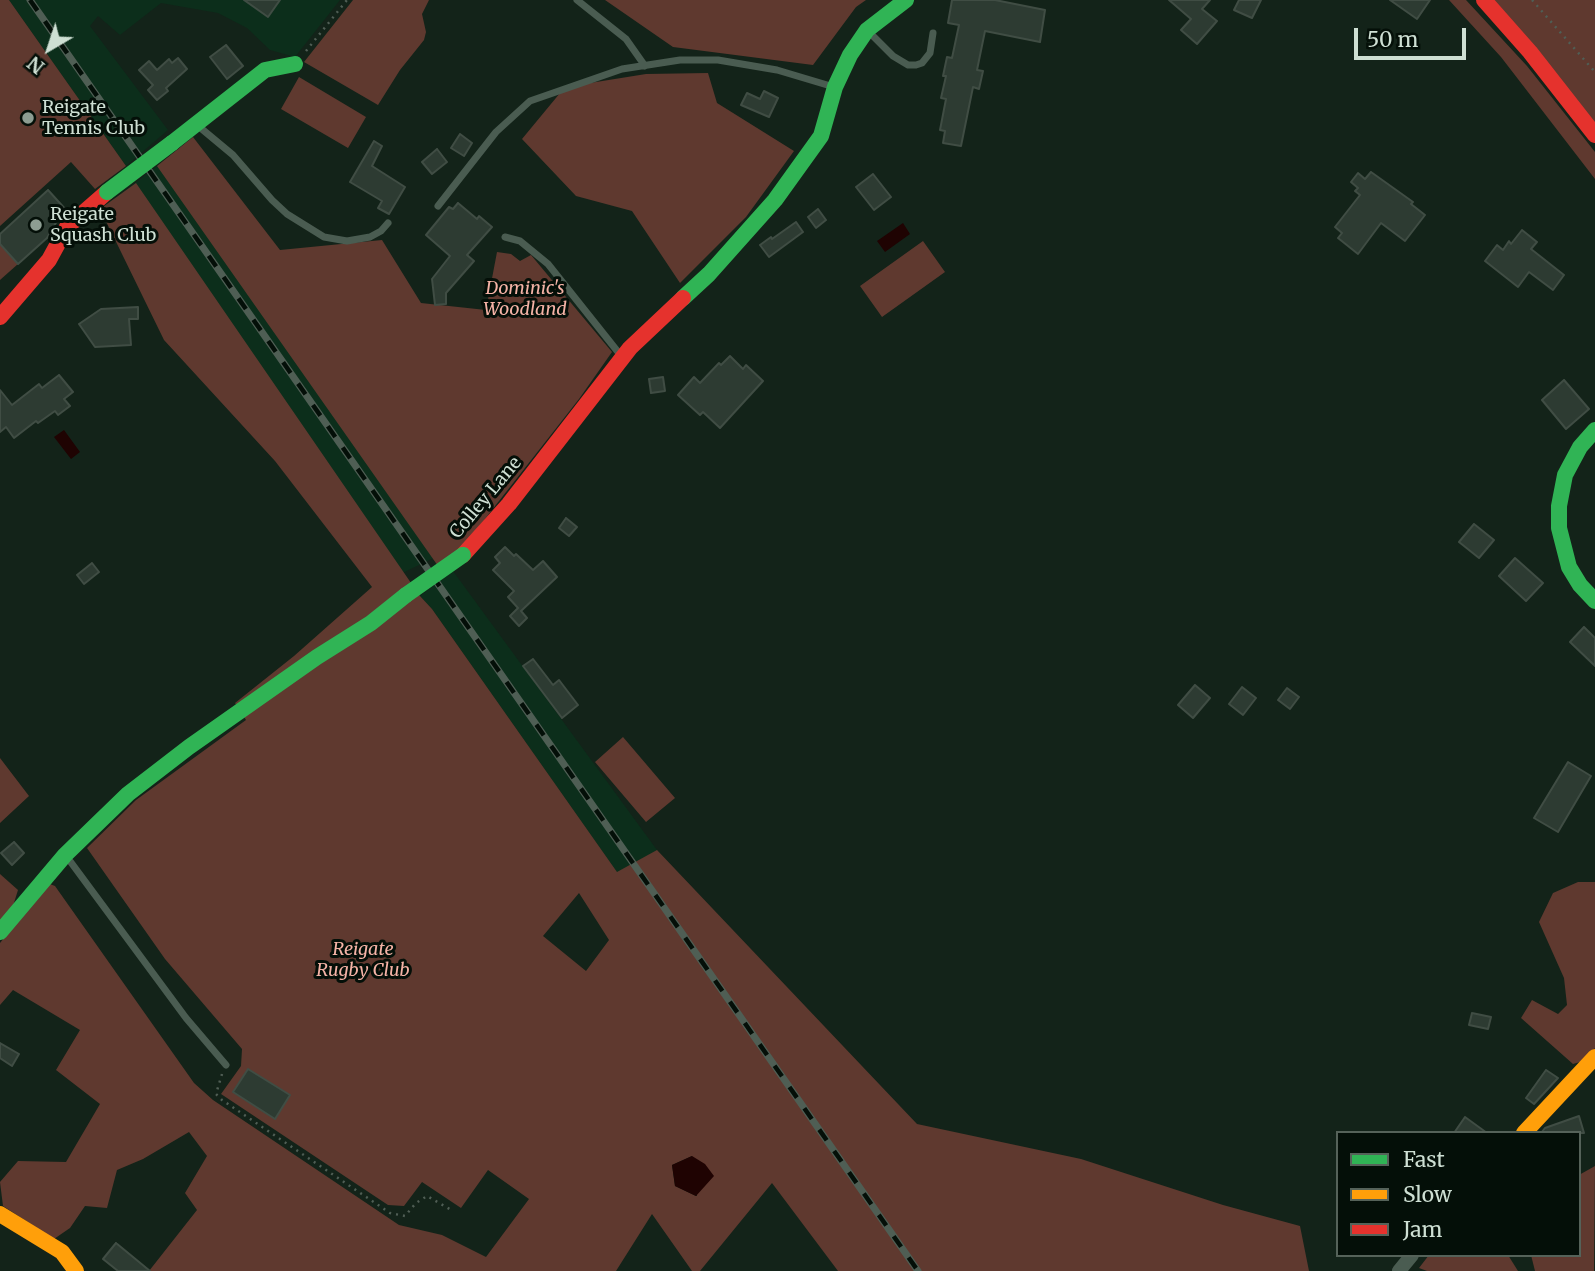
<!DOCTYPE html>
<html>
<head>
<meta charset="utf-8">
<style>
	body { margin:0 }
	#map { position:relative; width:1595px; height:1271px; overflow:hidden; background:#132319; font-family:Merriweather,serif }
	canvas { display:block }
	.legend { position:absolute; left:1336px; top:1131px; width:245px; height:126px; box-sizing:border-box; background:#040f08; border:2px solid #556259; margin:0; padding:9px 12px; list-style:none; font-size:21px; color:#cedfd3 }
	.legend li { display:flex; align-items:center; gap:14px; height:35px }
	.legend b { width:35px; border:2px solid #556259 }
	.north { position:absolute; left:14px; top:14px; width:70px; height:70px; -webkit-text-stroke:5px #040f08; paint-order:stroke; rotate:219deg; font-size:19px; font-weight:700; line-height:28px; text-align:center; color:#cedfd3 }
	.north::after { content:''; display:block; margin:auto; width:24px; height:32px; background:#cedfd3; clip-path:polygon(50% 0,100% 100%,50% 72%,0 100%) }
	.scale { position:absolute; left:1354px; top:28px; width:112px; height:32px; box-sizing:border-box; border:4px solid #cedfd3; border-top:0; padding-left:9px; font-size:21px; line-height:24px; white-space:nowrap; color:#cedfd3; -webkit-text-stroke:5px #040f08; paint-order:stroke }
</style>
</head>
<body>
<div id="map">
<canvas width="1595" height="1271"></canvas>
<ul class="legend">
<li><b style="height:9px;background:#30b455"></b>Fast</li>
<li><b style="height:9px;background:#ff9f0a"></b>Slow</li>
<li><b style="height:9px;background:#e5322d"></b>Jam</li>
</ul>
<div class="north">N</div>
<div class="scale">50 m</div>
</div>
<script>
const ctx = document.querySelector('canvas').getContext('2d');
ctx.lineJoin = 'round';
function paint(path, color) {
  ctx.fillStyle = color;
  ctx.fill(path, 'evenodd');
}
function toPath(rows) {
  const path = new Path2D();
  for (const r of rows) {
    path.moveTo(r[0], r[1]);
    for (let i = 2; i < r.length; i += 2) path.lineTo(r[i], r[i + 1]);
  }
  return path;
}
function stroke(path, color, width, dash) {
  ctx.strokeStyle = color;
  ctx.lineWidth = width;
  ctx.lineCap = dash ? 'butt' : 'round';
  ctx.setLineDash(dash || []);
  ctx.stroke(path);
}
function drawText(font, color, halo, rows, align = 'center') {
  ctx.font = font + ' Merriweather,serif';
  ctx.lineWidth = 6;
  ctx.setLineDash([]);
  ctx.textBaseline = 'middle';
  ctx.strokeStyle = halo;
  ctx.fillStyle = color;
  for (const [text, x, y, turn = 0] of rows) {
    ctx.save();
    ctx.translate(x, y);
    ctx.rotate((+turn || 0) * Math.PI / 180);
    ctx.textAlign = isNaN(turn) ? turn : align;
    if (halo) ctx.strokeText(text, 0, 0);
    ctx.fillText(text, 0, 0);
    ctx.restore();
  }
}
paint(toPath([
	[9,0,340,0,295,57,270,50,247,28,218,13,161,3,120,35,98,16,90,26,168,130,126,166],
	[193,137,444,553,392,578,103,207,157,166],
	[453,571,657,850,960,1271,839,1271,614,868,432,609,420,596]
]), '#0c2e1b');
paint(toPath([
	[0,0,9,0,126,166,95,189,71,162,0,226],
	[353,0,429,0,422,14,426,32,424,40,400,70,378,105,304,62],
	[605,0,866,0,856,7,813,65,673,47],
	[1449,0,1466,0,1527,66,1595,152,1595,179,1501,57],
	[1484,0,1595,0,1595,135],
	[708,73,717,103,794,151,746,217,680,283,632,211,576,196,522,139,565,87,646,74],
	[299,77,366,117,348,148,281,109],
	[193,137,280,250,382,240,421,303,486,310,497,252,511,254,520,261,531,255,612,352,579,399,459,552,438,566,157,166],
	[136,183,420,596,432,609,617,872,657,850,917,1124,1081,1159,1223,1205,1300,1226,1309,1271,838,1271,772,1183,700,1271,692,1271,652,1214,616,1271,149,1271,197,1210,185,1193,207,1156,189,1132,143,1159,117,1170,107,1208,85,1206,70,1228,54,1239,3,1206,0,1182,18,1161,66,1162,100,1104,56,1070,80,1030,13,990,0,1005,0,943,47,883,55,886,194,1083,213,1100,399,1225,442,1235,486,1257,529,1199,488,1170,461,1208,422,1182,404,1206,388,1205,221,1094,241,1066,242,1049,165,959,87,848,136,800,246,720,235,703,294,656,372,587,275,461,164,340,100,209],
	[579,893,609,940,586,971,543,936],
	[692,1156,697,1196,696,1196,675,1186,672,1165],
	[923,241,945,272,882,317,860,286],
	[0,244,18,264,0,280],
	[623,737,675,798,646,822,595,762],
	[0,758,29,796,0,823],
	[0,874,18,890,8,922,0,932],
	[1578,882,1595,882,1595,1048,1587,1060,1573,1064,1521,1018,1532,1000,1558,1014,1567,1005,1564,978,1539,922,1553,893],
	[1595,1166,1594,1271,1535,1271,1531,1255,1579,1255,1579,1175],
	[1429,1255,1508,1255,1518,1271,1427,1271,1419,1268]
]), '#5f392f');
paint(toPath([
	[903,223,910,234,885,252,877,241],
	[64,430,80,452,71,459,54,437],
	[692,1156,705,1164,714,1176,696,1196,675,1186,672,1165]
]), '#1f0302');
const building = toPath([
	[244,0,280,0,268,17,244,0],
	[952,0,995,0,1045,10,1040,42,985,31,977,70,983,71,979,89,973,87,961,146,943,143,945,131,940,130,946,99,941,98,946,76,943,76,947,57,952,58,959,25,948,23,952,0],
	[1169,0,1210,0,1202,9,1217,21,1197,44,1181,30,1191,19,1169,0],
	[1239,0,1261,0,1252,18,1234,10,1239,0],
	[1390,0,1430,0,1417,19,1390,0],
	[226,45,243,66,227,79,210,57,226,45],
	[178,58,187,69,166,88,168,91,157,100,148,90,153,85,139,70,149,61,157,70,169,59,172,63,178,58],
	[764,91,778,98,769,117,741,105,747,93,760,99,764,91],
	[460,134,472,143,464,156,451,148,460,134],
	[374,141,382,146,372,166,405,187,389,214,378,208,382,201,350,182,374,141],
	[437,149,447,162,432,174,422,162,437,149],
	[1371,172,1413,202,1411,204,1425,215,1405,241,1381,223,1358,254,1338,238,1342,233,1335,227,1360,195,1355,191,1358,188,1351,182,1358,173,1365,179,1371,172],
	[873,174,891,197,874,210,856,187,873,174],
	[48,190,67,211,57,221,47,238,18,264,0,244,0,234,48,190],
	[458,203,477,219,479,216,492,227,467,255,474,261,446,293,446,304,435,305,432,279,450,256,426,235,449,207,453,209,458,203],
	[818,209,826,220,816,228,808,217,818,209],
	[796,222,803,232,769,257,760,245,771,237,772,239,796,222],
	[1522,230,1537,242,1531,249,1564,275,1553,290,1529,272,1518,287,1485,261,1497,245,1503,250,1509,241,1511,244,1522,230],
	[138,307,138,319,129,319,131,345,95,347,79,324,101,309,138,307],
	[730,356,743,369,746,365,763,381,720,428,703,412,700,415,678,395,694,377,700,383,719,363,721,365,730,356],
	[59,375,73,392,64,399,70,406,58,415,55,411,38,423,36,421,14,438,6,427,0,432,0,390,12,405,39,384,42,388,59,375],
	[663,377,665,391,651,393,649,379,663,377],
	[1564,380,1589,409,1566,429,1542,400,1564,380],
	[566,518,577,527,569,536,559,528,566,518],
	[1474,524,1494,540,1479,558,1459,542,1474,524],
	[505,547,514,556,516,554,533,570,543,561,557,577,521,611,527,618,519,626,510,616,518,608,508,597,514,591,493,570,500,563,495,557,505,547],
	[1515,558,1543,583,1526,601,1499,576,1515,558],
	[92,563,99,572,84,584,77,575,92,563],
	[1584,627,1595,638,1595,666,1570,642,1584,627],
	[533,659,553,685,559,680,578,705,562,718,523,666,533,659],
	[1195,685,1210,698,1193,718,1178,705,1195,685],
	[1242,687,1256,698,1243,715,1229,704,1242,687],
	[1287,688,1299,697,1290,709,1278,700,1287,688],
	[1568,762,1591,776,1558,832,1534,818,1568,762],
	[14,842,24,853,12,865,1,853,14,842],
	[1472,1013,1491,1017,1488,1029,1469,1025,1472,1013],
	[0,1043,19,1054,12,1066,0,1058,0,1043],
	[248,1069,290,1095,275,1119,233,1092,248,1069],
	[1546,1070,1558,1078,1534,1104,1526,1098,1546,1070],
	[1579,1116,1584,1133,1541,1133,1545,1128,1579,1116],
	[1465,1117,1487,1133,1454,1133,1465,1117],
	[116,1243,150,1271,118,1271,103,1259,116,1243]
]);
paint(building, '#2d3b32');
stroke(building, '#404d44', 2);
stroke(toPath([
	[1532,0,1595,72],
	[306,51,347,0],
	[222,1074,216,1094,222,1100,390,1213,405,1216,416,1203,427,1196,453,1211]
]), '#505e55', 2.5, [2, 5]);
stroke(toPath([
	[577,0,626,39,645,66],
	[868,31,893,56,908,65,916,65,922,63,930,53,933,33],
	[197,125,233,155,272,200,287,214,324,237,347,241,370,237,381,231,388,223],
	[438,206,496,132,530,101,622,69,680,60,718,60,777,70,834,87],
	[505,237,520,241,548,264,622,357],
	[67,857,186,1018,226,1065]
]), '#4a5c51', 7);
stroke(toPath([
	[1399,1271,1412,1255]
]), '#4a5c51', 14);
stroke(toPath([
	[172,143,265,70,295,64],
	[683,298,709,274,775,200,821,136,835,87,850,55,867,30,906,0],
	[1595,430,1580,447,1565,475,1559,506,1559,528,1569,567,1580,585,1595,601],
	[0,932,65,855,128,794,189,747,317,657,371,623,406,595]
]), '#30b455', 16);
stroke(toPath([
	[1524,1133,1595,1057],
	[0,1214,62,1252,76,1271]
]), '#ff9f0a', 16);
stroke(toPath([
	[1484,0,1530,52,1595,135],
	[0,317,49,260,67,227,107,192],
	[463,555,509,504,630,348,683,298]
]), '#e5322d', 16);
const rail = toPath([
	[30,0,918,1271]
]);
stroke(rail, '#4f5e54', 7);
stroke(rail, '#040f08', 4.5, [13]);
stroke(toPath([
	[107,192,172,143],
	[406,595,463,555]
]), '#30b455', 16);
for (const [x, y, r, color] of [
	[28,118,7,"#8d9d92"],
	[36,225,7,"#8d9d92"]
]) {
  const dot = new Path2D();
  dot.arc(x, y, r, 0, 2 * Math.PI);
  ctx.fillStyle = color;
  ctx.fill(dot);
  stroke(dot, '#040f08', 2.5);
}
drawText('18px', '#cedfd3', '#040f08', [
	["Reigate",42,108],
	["Tennis Club",42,129],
	["Reigate",50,215],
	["Squash Club",50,236]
], 'left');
drawText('italic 18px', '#f5b3a6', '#040f08', [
	["Dominic's",525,289],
	["Woodland",525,310],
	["Reigate",363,950],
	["Rugby Club",363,971]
]);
drawText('18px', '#cedfd3', '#040f08', [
	["Colley Lane",486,498,-50]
]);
</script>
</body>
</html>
